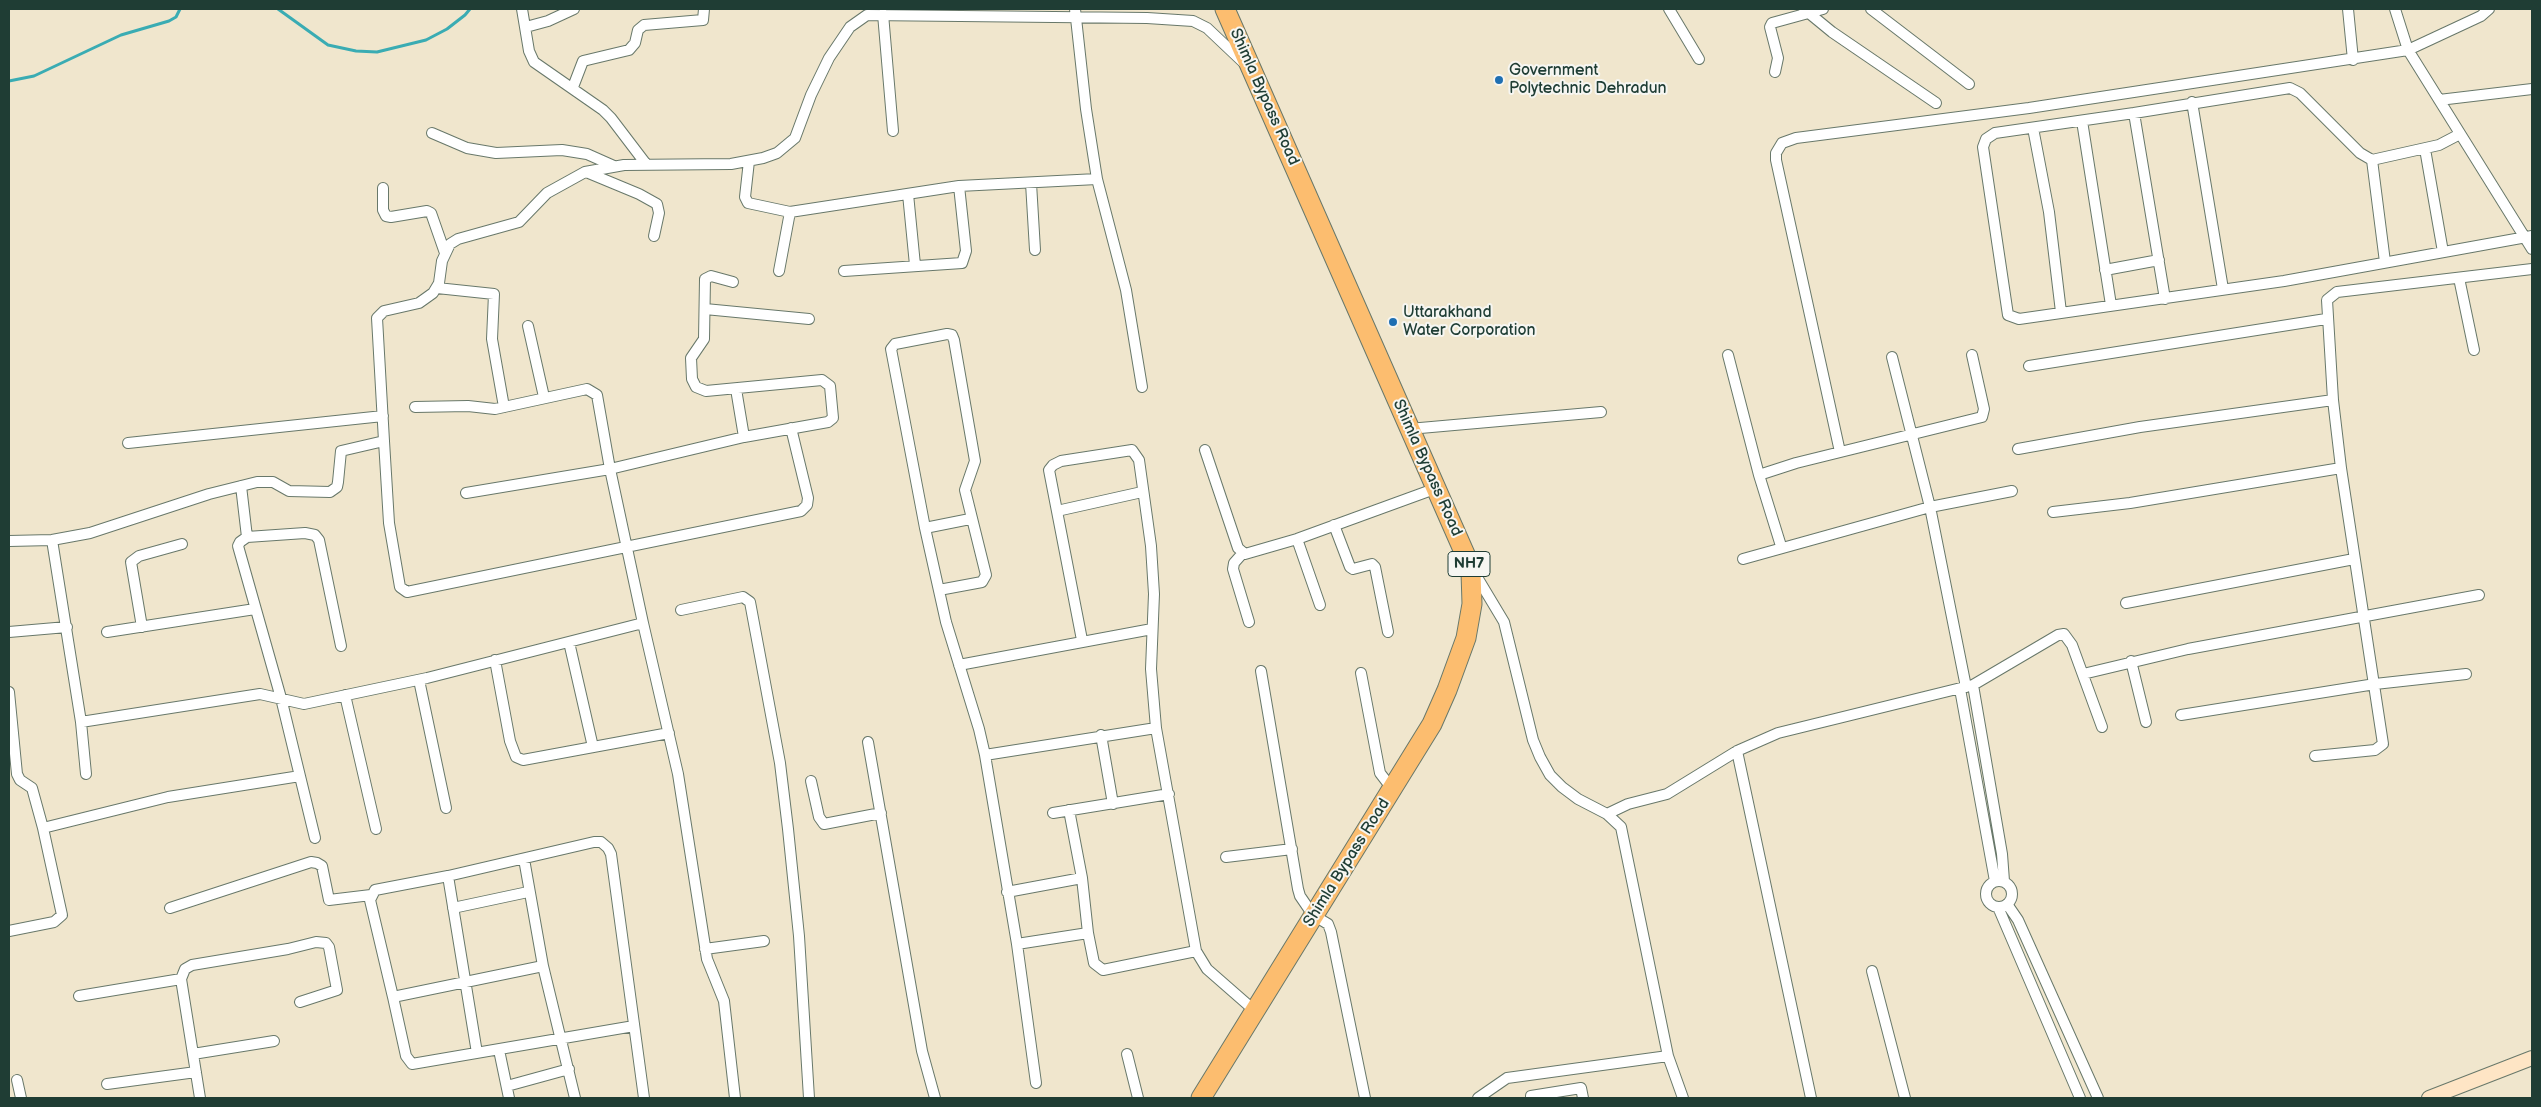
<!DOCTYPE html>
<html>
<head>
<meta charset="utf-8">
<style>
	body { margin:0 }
	#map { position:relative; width:2541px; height:1107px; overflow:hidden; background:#f0e6cd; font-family:"Balsamiq Sans",sans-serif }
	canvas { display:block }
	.frame { position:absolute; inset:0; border:10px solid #1f3d34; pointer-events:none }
</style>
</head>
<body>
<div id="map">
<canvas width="2541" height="1107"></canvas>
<div class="frame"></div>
</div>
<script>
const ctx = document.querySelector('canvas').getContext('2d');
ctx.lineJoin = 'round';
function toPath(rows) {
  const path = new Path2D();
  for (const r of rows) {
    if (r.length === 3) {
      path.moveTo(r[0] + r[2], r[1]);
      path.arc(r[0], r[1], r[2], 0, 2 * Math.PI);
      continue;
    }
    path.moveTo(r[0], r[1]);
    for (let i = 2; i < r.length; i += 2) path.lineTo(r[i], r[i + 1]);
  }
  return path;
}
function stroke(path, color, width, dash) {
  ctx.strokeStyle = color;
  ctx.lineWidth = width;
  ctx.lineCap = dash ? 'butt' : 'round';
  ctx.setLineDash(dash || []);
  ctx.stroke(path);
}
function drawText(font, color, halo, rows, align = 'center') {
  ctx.font = font + ' "Balsamiq Sans",sans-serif';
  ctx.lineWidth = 4;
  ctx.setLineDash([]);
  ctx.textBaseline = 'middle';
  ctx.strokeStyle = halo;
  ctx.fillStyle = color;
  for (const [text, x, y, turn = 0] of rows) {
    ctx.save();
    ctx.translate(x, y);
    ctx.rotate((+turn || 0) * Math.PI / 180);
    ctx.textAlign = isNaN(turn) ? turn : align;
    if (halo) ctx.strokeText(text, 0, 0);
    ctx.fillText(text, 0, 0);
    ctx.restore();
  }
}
stroke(toPath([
	[278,9,328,45,356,51,377,52,426,40,447,29,465,15,470,9],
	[9,81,34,76,121,35,169,21,176,17,180,9]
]), '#3aacb3', 3);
const street = toPath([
	[522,9,529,51,534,62,603,110,611,118,646,164],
	[1075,9,1086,109,1097,179,1126,290,1142,387],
	[1669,9,1699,59],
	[1804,9,1832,32,1936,103],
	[1871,9,1969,84],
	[2348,9,2353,60],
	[2395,9,2408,50,2532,249],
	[883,14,893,131],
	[526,27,548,21,574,9],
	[1775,72,1778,58,1770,27,1772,23,1823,9],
	[573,87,583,61,629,50,635,43,638,30,644,25,703,20,704,9],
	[2439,100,2532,89],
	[2192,102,2223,289],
	[2134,113,2165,299],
	[2082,121,2111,305],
	[2033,128,2049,212,2061,312],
	[432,133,467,148,496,153,562,150,587,154,614,166],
	[2460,134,2439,145,2372,160,2360,153,2300,93,2290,88,2134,113,1995,133,1986,139,1983,147,2008,315,2019,319,2284,281,2532,236],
	[2425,149,2443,252],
	[2372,160,2385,262],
	[749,161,745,197,748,203,790,212,959,186,1097,179],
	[586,172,639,194,657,204,659,213,654,236],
	[1031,183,1035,250],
	[383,188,383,210,386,216,391,217,427,211,431,213,445,253],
	[908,194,915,265],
	[2105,270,2159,260],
	[779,271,790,212],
	[844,271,962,263,966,251,959,186],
	[2459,278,2474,350],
	[437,288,494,294,492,339,504,407],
	[705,309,809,319],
	[528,326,544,397],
	[1728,355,1759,475,1781,546],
	[1892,357,1930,507,1966,687],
	[2029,366,2326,319],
	[736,389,744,437],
	[415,407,468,406,495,409,587,389,597,395,610,469,466,493],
	[1409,429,1601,412],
	[384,441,389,523,400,587,407,592,801,511,807,505,808,498,791,428],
	[128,443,383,416],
	[2018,449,2140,427,2333,400],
	[1205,450,1238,548,1245,554,1297,539,1437,488],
	[1840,452,1776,160,1776,153,1782,143,1796,138,2029,108,2408,50,2481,16,2489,9],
	[1759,475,1796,463,1982,417,1984,409,1972,355],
	[241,486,247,537],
	[1057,511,1142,492],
	[2053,512,2130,503,2341,468],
	[1334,525,1350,567,1353,569,1372,564,1375,567,1388,632],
	[925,528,970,519],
	[1297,539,1320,605],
	[52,540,81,722,86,774],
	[9,541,52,540,90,533,209,494,257,482,273,482,289,491,330,492,337,487,338,482,341,451,384,441,377,318,384,311,419,303,433,293,439,283,442,261,450,244,458,239,519,222,547,193,585,172,624,165,731,164,763,158,777,153,795,138,811,95,829,58,850,27,867,15,1147,18,1193,21,1207,28,1244,63],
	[1242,554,1234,563,1233,569,1249,622],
	[1743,559,1930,507,2012,491],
	[1474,572,1504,622,1533,740,1540,757,1550,775,1562,787,1578,799,1607,814,1621,827,1668,1056,1683,1098],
	[939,590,982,582,986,575,965,490,975,461,954,340,952,335,947,334,895,344,891,349,925,528,946,622,979,729,985,755,1017,944,1036,1083],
	[2126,603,2354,559],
	[681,610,743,597,750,602,780,763,788,829,799,936,809,1098],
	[643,623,610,469,744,437,828,422,833,418,830,386,822,380,706,391,696,387,692,379,691,358,704,339,705,279,711,276,733,282],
	[142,627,131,562,139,556,182,544],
	[9,632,67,627],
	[107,632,255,609],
	[1082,640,1049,470,1053,465,1061,461,1132,450,1139,460,1151,546,1154,594,1151,669,1156,728,1196,951,1207,969,1255,1011],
	[569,642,593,747],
	[495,660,510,741,516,757,523,760,669,733],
	[2131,661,2146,722],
	[959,665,1152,629],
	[1261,671,1298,889,1300,896,1313,915,1328,924,1331,932,1365,1098],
	[1361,673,1380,773,1393,790],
	[2083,674,2188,649,2479,595],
	[419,680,446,808],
	[1973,685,2002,854,2004,881],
	[1960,689,1995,881],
	[9,692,17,774,20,780,32,788,43,828,168,797,300,776],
	[345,695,376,829],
	[2181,715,2375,684,2466,674],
	[81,722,260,694,304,704,427,678,643,623,678,774,707,959,724,1001,735,1098],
	[1101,735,1113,804],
	[868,742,922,1051,935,1098],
	[1737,751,1811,1098],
	[985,755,1156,728],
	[2315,756,2375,750,2383,744,2341,468,2333,400,2327,300,2337,292,2532,269],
	[811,781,819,817,824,824,881,813],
	[1069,810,1082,878],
	[1053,813,1169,794],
	[1607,814,1628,804,1667,794,1737,751,1778,733,1973,685,2058,635,2064,634,2072,645,2102,727],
	[315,838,281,698,238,546,240,542,247,537,305,533,315,535,319,540,341,646],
	[1226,857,1292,849],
	[524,859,543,966,393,997,370,900,375,890,448,876,594,842,601,842,608,848,611,854,644,1098],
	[448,876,477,1053],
	[1999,894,13],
	[1007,892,1082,878,1088,933,1017,944],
	[2007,904,2018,920,2098,1098],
	[1998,907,2080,1098],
	[170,908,311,862,317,863,322,866,329,900,371,895],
	[453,908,528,892],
	[9,931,54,922,62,915,43,828],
	[1088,933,1094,963,1103,970,1196,951],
	[705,949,764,941],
	[543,966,575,1098],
	[1872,971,1905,1098],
	[79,996,181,979],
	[393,997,406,1056,412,1064,634,1026],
	[499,1050,509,1098],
	[193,1054,274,1041],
	[1127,1054,1138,1098],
	[17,1080,21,1098],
	[107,1084,196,1072],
	[507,1086,569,1069],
	[200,1098,181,979,185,969,192,965,288,949,316,942,326,943,329,947,337,990,300,1002],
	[1478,1098,1507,1078,1668,1056],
	[1531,1098,1531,1096,1581,1088,1583,1098]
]);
const secondary = toPath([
	[2429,1098,2532,1058]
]);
const highway = toPath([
	[1201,1098,1432,724,1447,690,1466,638,1472,604,1471,572,1468,561,1225,9]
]);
stroke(street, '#68786a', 12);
stroke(secondary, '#68786a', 16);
stroke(highway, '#68786a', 21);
stroke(street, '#fff', 10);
stroke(secondary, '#fee5c5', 14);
stroke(highway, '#fcbd6f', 19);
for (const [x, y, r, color] of [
	[1499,80,5,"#1f6fb2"],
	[1393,322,5,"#1f6fb2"]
]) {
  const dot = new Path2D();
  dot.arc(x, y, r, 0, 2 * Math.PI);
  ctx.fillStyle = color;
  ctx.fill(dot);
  stroke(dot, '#f6f6f2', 2);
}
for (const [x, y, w] of [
	[1469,564,42]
]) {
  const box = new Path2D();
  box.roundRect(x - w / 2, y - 12.5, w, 25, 4);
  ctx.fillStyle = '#f6f6f2';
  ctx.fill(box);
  stroke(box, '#1f3d34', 1);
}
drawText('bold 15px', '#1f3d34', null, [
	["NH7",1469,564]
]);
drawText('16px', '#1f3d34', '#f6f6f2', [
	["Government",1509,71],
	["Polytechnic Dehradun",1509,89],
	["Uttarakhand",1403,313],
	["Water Corporation",1403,331]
], 'left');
drawText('16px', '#1f3d34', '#f6f6f2', [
	["Shimla Bypass Road",1264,97,66],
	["Shimla Bypass Road",1427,468,66],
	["Shimla Bypass Road",1347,863,-58]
]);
</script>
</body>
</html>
